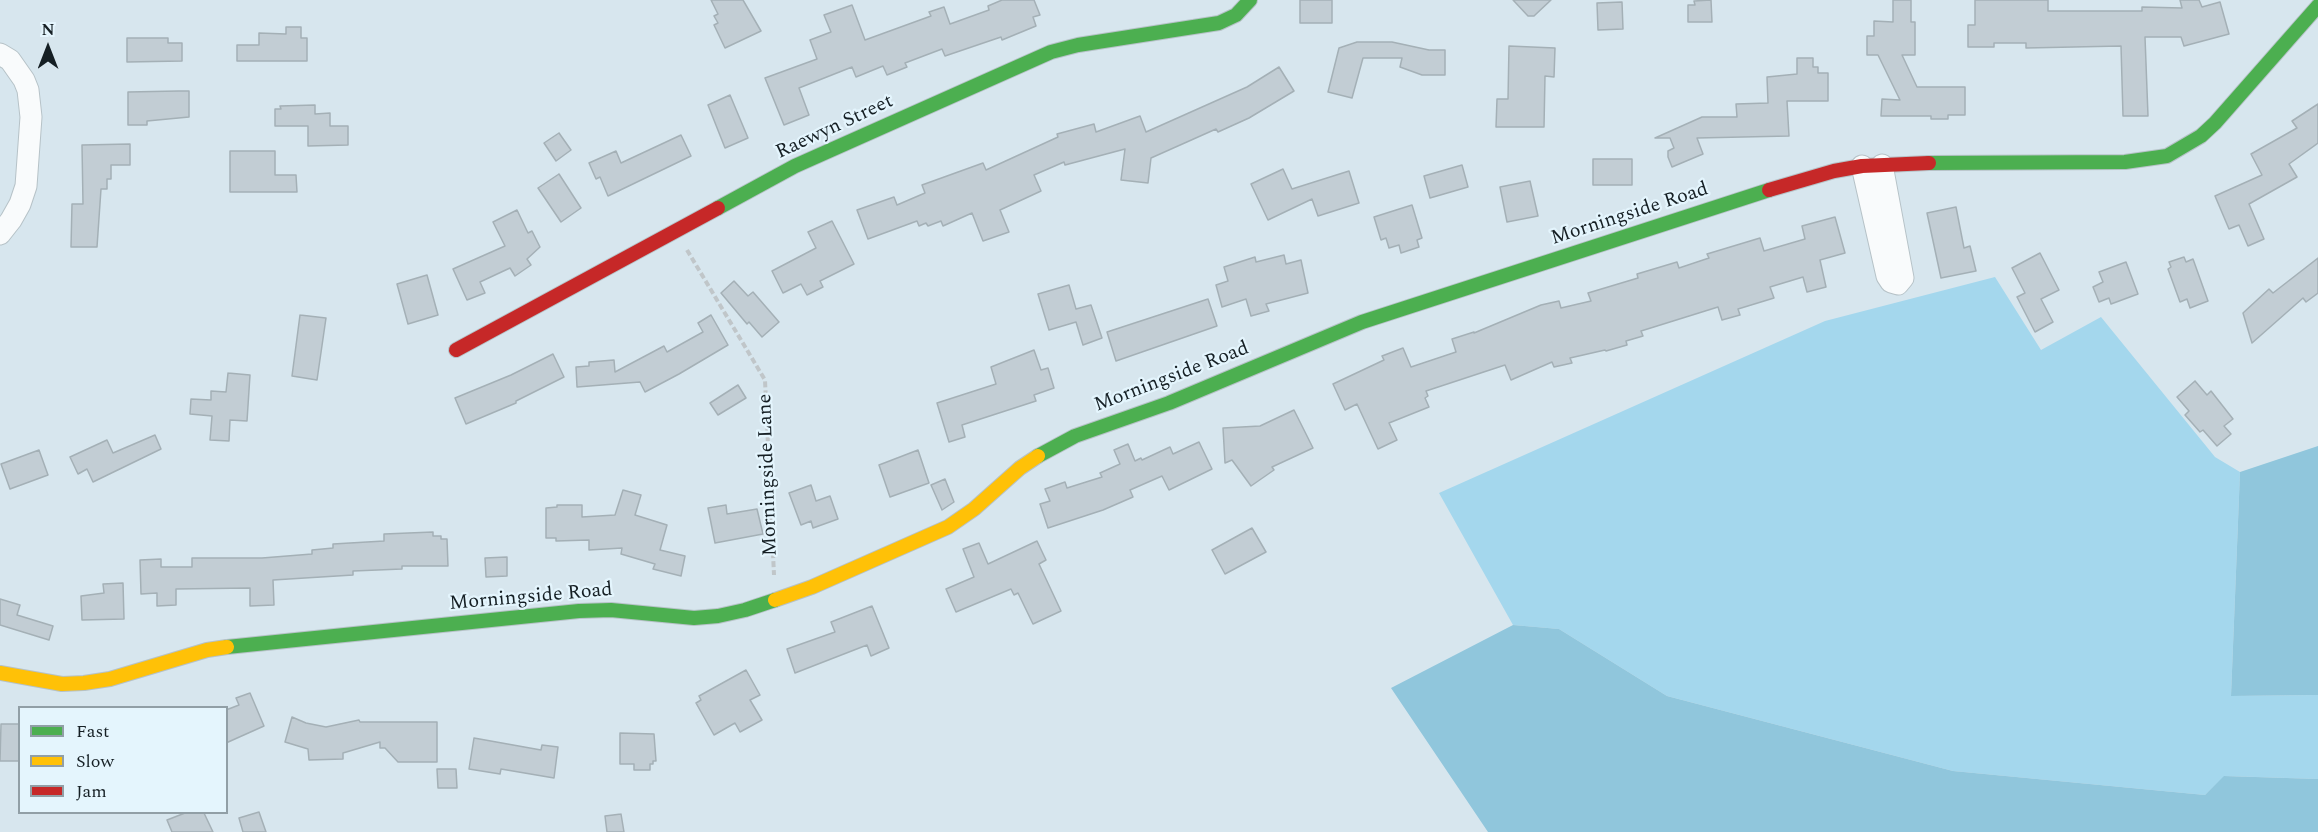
<!DOCTYPE html>
<html>
<head>
<meta charset="utf-8">
<style>
	body { margin:0 }
	#map { position:relative; width:2318px; height:832px; overflow:hidden; background:#d7e6ee; font-family:Spectral,serif }
	canvas { display:block }
	.legend { position:absolute; left:18px; top:706px; width:210px; height:108px; box-sizing:border-box; background:#e4f5fd; border:2px solid #919fa6; margin:0; padding:8px 10px; list-style:none; font-size:18px; color:#151f24 }
	.legend li { display:flex; align-items:center; gap:12px; height:30px }
	.legend b { width:30px; border:2px solid #919fa6 }
	.north { position:absolute; left:18px; top:18px; width:60px; height:60px; -webkit-text-stroke:4px #e4f5fd; paint-order:stroke; rotate:0deg; font-size:16px; font-weight:700; line-height:24px; text-align:center; color:#151f24 }
	.north::after { content:''; display:block; margin:auto; width:21px; height:27px; background:#151f24; clip-path:polygon(50% 0,100% 100%,50% 72%,0 100%) }
</style>
</head>
<body>
<div id="map">
<canvas width="2318" height="832"></canvas>
<ul class="legend">
<li><b style="height:8px;background:#4caf50"></b>Fast</li>
<li><b style="height:8px;background:#ffc107"></b>Slow</li>
<li><b style="height:8px;background:#c62828"></b>Jam</li>
</ul>
<div class="north">N</div>
</div>
<script>
const ctx = document.querySelector('canvas').getContext('2d');
ctx.lineJoin = 'round';
function paint(path, color) {
  ctx.fillStyle = color;
  ctx.fill(path, 'evenodd');
}
function toPath(rows) {
  const path = new Path2D();
  for (const r of rows) {
    path.moveTo(r[0], r[1]);
    for (let i = 2; i < r.length; i += 2) path.lineTo(r[i], r[i + 1]);
  }
  return path;
}
function stroke(path, color, width, dash) {
  ctx.strokeStyle = color;
  ctx.lineWidth = width;
  ctx.lineCap = dash ? 'butt' : 'round';
  ctx.setLineDash(dash || []);
  ctx.stroke(path);
}
function drawText(font, color, halo, rows, align = 'center') {
  ctx.font = font + ' Spectral,serif';
  ctx.lineWidth = 4.5;
  ctx.setLineDash([]);
  ctx.textBaseline = 'middle';
  ctx.strokeStyle = halo;
  ctx.fillStyle = color;
  for (const [text, x, y, turn = 0] of rows) {
    ctx.save();
    ctx.translate(x, y);
    ctx.rotate((+turn || 0) * Math.PI / 180);
    ctx.textAlign = isNaN(turn) ? turn : align;
    if (halo) ctx.strokeText(text, 0, 0);
    ctx.fillText(text, 0, 0);
    ctx.restore();
  }
}
paint(toPath([
	[1995,277,2041,350,2101,317,2215,457,2240,472,2231,696,2318,695,2318,779,2225,776,2205,795,1953,771,1667,696,1559,629,1513,625,1439,493,1825,321]
]), '#a4d7ed');
paint(toPath([
	[2318,446,2318,695,2231,696,2240,472],
	[1513,625,1559,629,1667,696,1953,771,2205,795,2224,776,2318,779,2318,832,1488,832,1391,688]
]), '#90c6dc');
const building = toPath([
	[711,0,743,0,761,31,725,48,714,25,718,23,714,16,718,14,711,0],
	[1002,0,1034,0,1040,15,1033,17,1036,26,1002,40,1001,37,945,56,942,49,905,63,907,67,887,75,883,66,856,77,852,67,799,88,809,115,784,125,765,78,817,59,810,40,831,32,824,15,852,5,865,40,931,16,929,12,944,7,950,24,989,10,988,6,1002,0],
	[1300,0,1332,0,1332,23,1300,23,1300,0],
	[1513,0,1551,0,1534,16,1528,16,1513,0],
	[1711,0,1712,22,1688,22,1688,5,1695,5,1694,1,1711,0],
	[1893,0,1911,0,1911,22,1915,22,1915,55,1902,55,1917,87,1965,87,1965,115,1948,115,1948,119,1931,119,1931,116,1881,116,1882,99,1900,100,1878,55,1867,55,1867,36,1874,36,1874,21,1893,22,1893,0],
	[1975,0,2048,0,2048,11,2142,11,2142,7,2182,8,2180,0,2199,0,2202,7,2220,2,2229,34,2184,46,2181,37,2145,37,2148,116,2123,116,2121,46,2026,48,2026,43,1994,43,1994,47,1968,47,1968,25,1975,25,1975,0],
	[1622,2,1623,29,1598,30,1597,3,1622,2],
	[286,27,301,27,301,38,307,38,307,61,237,61,237,45,259,45,259,33,286,34,286,27],
	[127,38,168,38,168,43,182,43,182,61,127,62,127,38],
	[1357,42,1392,42,1429,50,1445,50,1445,75,1422,75,1400,67,1402,58,1363,58,1352,98,1328,92,1339,48,1357,42],
	[1509,46,1555,48,1554,77,1545,76,1544,127,1496,127,1497,99,1508,99,1509,46],
	[1797,58,1813,58,1813,67,1818,67,1818,73,1828,73,1828,101,1787,101,1789,136,1697,138,1703,154,1672,167,1668,157,1668,151,1674,148,1670,138,1655,138,1702,117,1737,117,1736,104,1768,103,1767,77,1797,74,1797,58],
	[1279,67,1294,91,1249,118,1218,132,1216,129,1151,158,1148,183,1121,180,1125,149,1065,165,1064,162,1034,175,1041,191,1000,210,1009,232,983,241,972,213,943,226,941,221,928,226,926,223,919,226,917,221,868,239,857,210,894,197,897,205,925,193,922,185,983,163,986,170,1058,137,1057,134,1094,124,1096,132,1140,116,1146,132,1247,87,1279,67],
	[178,91,189,91,189,117,147,121,147,125,128,125,128,92,178,91],
	[730,95,748,138,725,148,708,105,730,95],
	[2318,104,2318,143,2289,164,2297,177,2249,204,2264,239,2248,246,2239,225,2229,229,2215,196,2262,175,2251,154,2297,128,2292,121,2318,104],
	[315,105,315,114,330,113,330,126,348,126,348,145,308,146,308,126,275,126,275,109,281,109,280,106,315,105],
	[559,133,571,150,556,161,544,143,559,133],
	[681,135,691,156,608,196,600,177,596,179,589,163,616,151,621,163,681,135],
	[130,144,130,165,111,165,111,179,107,179,107,189,101,189,97,247,71,247,72,204,83,204,82,145,130,144],
	[230,151,275,151,275,175,296,175,297,192,230,192,230,151],
	[1593,159,1632,159,1632,185,1593,185,1593,159],
	[1462,165,1468,187,1430,198,1424,176,1462,165],
	[1283,169,1292,189,1349,171,1359,203,1318,216,1312,199,1268,220,1251,184,1283,169],
	[559,174,581,208,561,222,538,188,559,174],
	[1530,181,1538,216,1507,222,1500,187,1530,181],
	[1412,205,1422,238,1417,240,1419,247,1401,253,1399,245,1389,248,1386,238,1381,240,1374,217,1412,205],
	[1956,207,1964,248,1970,246,1976,271,1941,278,1927,213,1956,207],
	[517,210,528,233,532,231,540,247,527,259,531,265,515,276,510,268,480,282,485,293,467,300,453,269,505,246,493,222,517,210],
	[1835,217,1845,253,1820,260,1826,287,1807,292,1803,277,1770,287,1774,298,1738,309,1740,315,1722,320,1718,307,1641,331,1643,336,1626,341,1627,345,1606,351,1605,350,1570,358,1572,363,1554,367,1552,362,1511,380,1505,365,1426,391,1428,396,1425,398,1429,407,1389,423,1397,440,1378,449,1357,404,1345,410,1333,384,1384,360,1382,356,1403,348,1411,367,1456,352,1452,339,1474,332,1474,333,1541,305,1559,301,1561,308,1591,301,1588,293,1638,278,1637,274,1677,262,1679,268,1709,258,1707,254,1760,238,1764,251,1805,239,1802,226,1835,217],
	[832,221,854,264,820,281,823,287,807,295,801,284,783,293,772,271,816,248,808,232,832,221],
	[2040,253,2059,290,2041,299,2053,322,2035,332,2017,297,2025,293,2012,268,2040,253],
	[1284,255,1286,264,1301,260,1308,293,1266,304,1269,311,1251,316,1246,299,1222,307,1216,285,1228,281,1224,267,1255,257,1256,262,1284,255],
	[2184,257,2186,262,2193,259,2208,301,2190,308,2187,299,2180,302,2168,269,2171,267,2169,262,2184,257],
	[2318,258,2318,293,2306,302,2303,298,2252,343,2243,313,2269,289,2273,293,2318,258],
	[2126,262,2138,294,2111,304,2109,298,2099,302,2093,287,2103,282,2099,272,2126,262],
	[427,275,438,315,408,324,397,284,427,275],
	[734,281,748,296,753,292,779,322,762,337,749,322,747,324,721,293,734,281],
	[1069,285,1076,309,1091,305,1102,338,1083,345,1076,322,1049,330,1038,294,1069,285],
	[1208,299,1217,326,1116,361,1107,332,1208,299],
	[300,315,326,318,317,380,292,376,300,315],
	[711,315,728,345,679,374,645,392,640,382,577,387,576,367,589,366,589,362,614,360,615,372,664,346,667,352,703,332,698,323,711,315],
	[1034,350,1041,370,1048,368,1054,388,1034,395,1036,401,962,425,965,437,949,442,937,403,996,384,991,367,1034,350],
	[553,354,564,377,516,401,516,403,466,424,455,398,511,375,553,354],
	[228,373,250,375,247,421,230,420,229,441,210,440,212,416,190,414,191,399,211,400,211,391,226,392,228,373],
	[2195,381,2207,395,2211,391,2233,419,2224,426,2231,434,2217,446,2203,430,2200,432,2185,415,2189,411,2177,397,2195,381],
	[738,385,746,398,718,415,710,403,738,385],
	[1294,410,1313,448,1272,467,1274,470,1251,486,1232,460,1225,463,1223,428,1260,426,1294,410],
	[155,435,161,449,93,482,87,469,78,474,70,457,107,440,113,453,155,435],
	[1199,442,1212,469,1169,490,1162,476,1130,490,1133,497,1103,510,1048,528,1040,504,1050,501,1045,489,1065,482,1067,488,1102,477,1100,473,1120,464,1114,450,1128,444,1135,461,1141,458,1142,460,1170,447,1173,454,1199,442],
	[39,450,48,475,10,489,1,464,39,450],
	[918,450,929,483,890,497,879,465,918,450],
	[945,479,954,502,942,510,931,485,945,479],
	[811,485,816,501,830,496,838,519,813,528,811,521,801,525,789,493,811,485],
	[623,490,641,495,635,515,667,525,660,550,685,556,681,576,653,569,655,564,621,554,622,548,589,550,589,540,556,541,556,538,546,538,546,508,557,507,557,505,582,505,582,517,615,515,623,490],
	[726,505,727,514,757,509,763,534,715,543,708,508,726,505],
	[1252,528,1266,552,1225,574,1212,550,1252,528],
	[433,532,433,536,441,536,441,539,447,539,448,566,402,566,402,569,353,571,353,575,273,580,274,605,250,606,250,588,176,589,176,605,157,606,157,593,141,594,140,560,161,559,161,567,192,567,192,558,262,558,312,554,312,550,333,548,333,544,384,541,384,534,433,532],
	[1037,541,1046,560,1039,564,1061,611,1033,624,1018,593,1014,595,1011,589,956,612,946,589,974,577,963,549,979,543,988,564,1037,541],
	[507,557,507,576,486,577,485,558,507,557],
	[123,583,124,619,82,620,81,596,104,593,103,584,123,583],
	[0,599,20,605,17,615,53,626,49,640,0,625,0,599],
	[872,606,889,648,871,656,867,645,795,673,787,649,835,632,831,622,872,606],
	[746,670,760,695,750,700,762,720,740,732,735,723,714,735,696,703,701,700,699,696,746,670],
	[250,693,264,726,226,743,226,710,239,705,236,698,250,693],
	[292,717,306,723,326,727,359,720,360,722,437,722,437,762,398,762,385,748,380,748,380,742,343,753,343,759,309,760,308,749,285,742,292,717],
	[1,724,20,724,20,761,0,761,1,724],
	[620,733,654,734,656,761,653,761,653,764,650,764,650,770,634,770,634,764,620,764,620,733],
	[474,738,541,750,542,745,558,747,554,778,501,769,500,774,469,769,474,738],
	[437,769,456,769,457,788,438,788,437,769],
	[259,812,266,832,243,832,239,818,259,812],
	[185,813,204,813,213,832,172,832,167,820,185,813],
	[621,814,624,832,607,832,605,816,621,814]
]);
paint(building, '#c2cdd4');
stroke(building, '#a4b0b6', 1.5);
const street = toPath([
	[0,54,10,60,24,80,28,90,31,117,26,186,20,204,11,220,0,234],
	[1862,166,1887,276,1891,282,1898,284,1903,278,1882,165]
]);
const fast = toPath([
	[1929,163,2125,162,2167,156,2201,136,2215,123,2318,6],
	[718,208,795,166,1051,52,1078,45,1219,23,1236,15,1250,0],
	[1038,456,1075,436,1169,403,1362,322,1769,190],
	[227,647,579,611,611,610,694,618,718,616,745,610,775,600]
]);
const slow = toPath([
	[775,600,812,587,948,527,974,509,1020,468,1038,456],
	[0,673,62,684,84,683,110,679,207,650,227,647]
]);
const jam = toPath([
	[1769,190,1834,171,1862,166,1929,163],
	[456,350,718,208]
]);
stroke(street, '#b6c2c7', 23);
stroke(fast, '#b6c2c7', 16);
stroke(slow, '#b6c2c7', 16);
stroke(jam, '#b6c2c7', 16);
stroke(toPath([
	[687,250,765,380,774,575]
]), '#c0c6c9', 4, [6, 3]);
stroke(street, '#f9fbfc', 21);
stroke(fast, '#4caf50', 14);
stroke(slow, '#ffc107', 14);
stroke(jam, '#c62828', 14);
drawText('20px', '#151f24', '#e4f5fd', [
	["Raewyn Street",835,128,-25],
	["Morningside Road",1630,215,-18],
	["Morningside Road",1172,378,-21],
	["Morningside Lane",769,475,-92],
	["Morningside Road",531,598,-5]
]);
</script>
</body>
</html>
